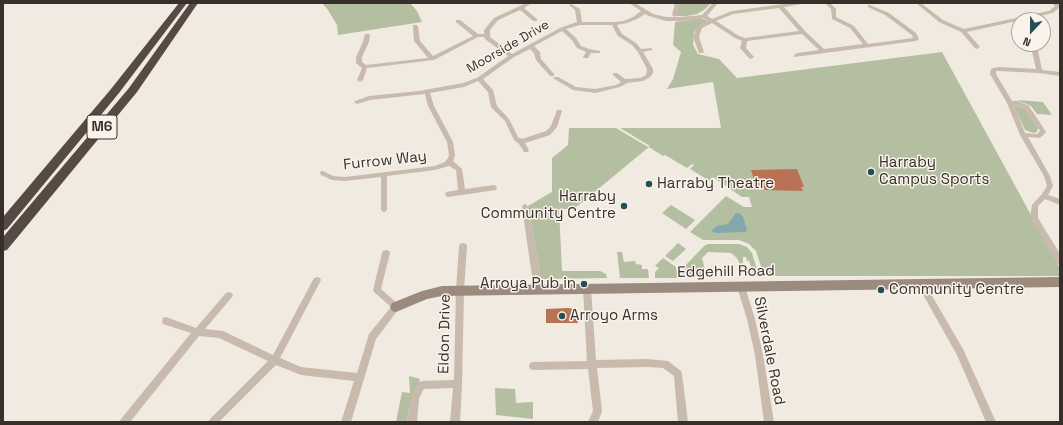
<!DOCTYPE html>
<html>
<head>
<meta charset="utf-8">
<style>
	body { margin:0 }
	#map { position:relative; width:1063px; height:425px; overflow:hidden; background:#f1eae0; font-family:"Space Grotesk",sans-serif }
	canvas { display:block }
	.frame { position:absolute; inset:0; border:4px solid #372f2b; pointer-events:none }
	.north { position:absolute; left:1011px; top:12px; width:40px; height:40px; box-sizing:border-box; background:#f9f3ec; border:1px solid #aba59f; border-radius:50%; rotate:202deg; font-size:11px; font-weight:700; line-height:16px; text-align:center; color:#372f2b }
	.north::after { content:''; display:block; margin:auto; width:14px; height:18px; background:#244f54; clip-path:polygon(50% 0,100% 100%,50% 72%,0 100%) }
</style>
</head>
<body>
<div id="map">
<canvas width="1063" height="425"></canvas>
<div class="frame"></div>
<div class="north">N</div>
</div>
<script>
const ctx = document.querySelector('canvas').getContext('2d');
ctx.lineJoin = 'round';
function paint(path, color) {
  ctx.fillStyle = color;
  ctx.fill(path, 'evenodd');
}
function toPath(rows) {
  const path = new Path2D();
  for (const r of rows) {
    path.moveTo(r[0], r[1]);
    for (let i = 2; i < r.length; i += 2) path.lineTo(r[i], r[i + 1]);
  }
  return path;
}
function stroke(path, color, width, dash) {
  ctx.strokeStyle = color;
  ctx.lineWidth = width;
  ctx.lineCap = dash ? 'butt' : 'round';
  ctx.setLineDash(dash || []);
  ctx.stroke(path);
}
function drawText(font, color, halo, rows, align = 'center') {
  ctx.font = font + ' "Space Grotesk",sans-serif';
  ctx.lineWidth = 3;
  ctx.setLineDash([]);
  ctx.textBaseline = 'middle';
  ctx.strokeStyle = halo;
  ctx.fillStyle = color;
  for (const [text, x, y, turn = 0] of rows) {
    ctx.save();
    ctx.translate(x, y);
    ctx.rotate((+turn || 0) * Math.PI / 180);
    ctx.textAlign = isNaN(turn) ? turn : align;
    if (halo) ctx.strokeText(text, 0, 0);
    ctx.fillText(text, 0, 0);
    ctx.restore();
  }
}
paint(toPath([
	[322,3,410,3,417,11,422,22,338,35,337,25,328,10],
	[679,3,711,3,704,10,697,14,687,16,677,16],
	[701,18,708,21,699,26,694,33,693,45,698,54,719,59,737,78,942,52,1060,268,1060,276,764,276,756,251,749,244,739,240,703,240,690,232,726,196,744,207,752,207,749,197,742,197,713,177,711,179,714,181,713,183,690,169,694,165,692,164,687,168,665,155,663,156,649,147,575,208,588,217,587,218,574,209,559,209,562,271,600,271,606,274,607,278,541,279,528,206,552,192,552,158,568,145,569,128,616,128,648,147,650,146,620,128,721,128,713,82,667,89,673,79,681,52,673,45,675,22],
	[1017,100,1043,102,1052,115,1037,114,1031,106],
	[1016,105,1025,108,1038,128,1037,132,1034,133,1025,130,1014,106],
	[671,205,695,220,686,229,662,213],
	[678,243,686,249,673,261,665,256],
	[739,244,747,247,752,253,759,276,754,276,749,261,747,261,746,257,743,257,743,263,740,264,737,258,731,253,708,252,702,258,707,277,683,277,684,267,704,246,708,244],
	[617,252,622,252,624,262,635,261,636,264,642,265,642,269,648,269,649,278,620,278],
	[663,258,676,267,678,278,655,278,655,272,659,268,655,266],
	[409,376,420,379,409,409,407,422,396,422,402,392,410,393],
	[495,388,515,389,516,403,533,402,533,419,496,415]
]), '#b4bea1');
paint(toPath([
	[736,213,739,213,743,217,747,230,745,232,716,233,711,231,717,226,728,224]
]), '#82a8ab');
paint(toPath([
	[797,169,804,187,801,187,803,191,765,190,763,186,756,186,751,170],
	[567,308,577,309,578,323,546,323,546,309]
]), '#ba7255');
paint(toPath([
	[526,3,532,3,524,8,537,19,537,21,533,21,520,10,498,20,490,30,490,37,512,54,560,28,577,22,575,10,569,5,571,4,580,9,582,22,614,22,624,21,633,17,641,11,629,3,635,3,653,14,666,17,680,17,702,15,713,3,718,3,707,16,712,19,732,11,791,3,803,3,801,4,784,7,805,31,824,49,863,44,850,28,832,19,831,9,825,3,830,3,836,9,836,17,854,26,868,44,913,38,912,35,885,15,868,7,868,5,870,5,889,13,916,33,919,39,916,41,794,57,794,55,797,53,819,50,802,34,747,41,746,48,754,57,751,59,749,58,740,48,742,41,735,38,712,23,702,28,699,37,704,52,703,53,699,53,693,37,698,26,708,21,703,18,680,21,666,21,649,16,645,14,637,19,627,23,617,25,622,34,636,43,641,49,652,48,652,50,643,52,653,69,653,73,650,77,643,81,627,83,620,87,595,93,573,90,553,78,554,77,558,77,576,87,595,89,616,85,621,82,613,75,613,73,617,73,625,79,640,78,646,75,647,69,638,52,632,45,618,36,612,25,580,25,566,29,576,38,581,46,589,49,600,51,600,53,591,53,588,58,584,58,583,57,586,52,577,48,572,40,562,31,534,46,540,52,541,59,554,74,554,76,550,76,536,60,534,53,530,49,514,57,483,79,493,90,497,106,509,119,518,137,522,139,546,131,551,126,557,110,561,110,562,111,557,127,550,135,525,143,529,150,528,152,524,152,519,144,514,140,505,121,491,107,488,92,478,81,464,87,430,93,434,106,453,142,455,155,453,161,462,169,465,189,494,185,496,186,497,188,496,190,448,197,446,196,445,194,446,192,458,190,456,170,449,166,435,170,387,176,387,209,386,211,384,212,382,211,381,209,381,177,345,181,332,180,321,175,320,173,321,171,323,171,333,176,345,177,435,166,445,162,448,158,449,155,447,142,428,106,425,94,370,100,357,104,354,102,355,101,369,96,419,91,463,83,477,78,508,56,485,39,484,37,478,37,434,60,367,68,363,80,360,82,357,80,362,68,356,63,356,57,363,42,365,34,369,34,370,35,369,42,362,57,362,62,366,65,428,58,414,41,413,25,417,25,418,26,420,41,433,56,473,36,456,22,456,20,460,20,478,34,484,34,484,30,494,18,526,3],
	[779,8,799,31,745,38,739,36,716,21,733,14,779,8],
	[675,3,679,3,678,15,675,17,672,15,675,3],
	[916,3,921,3,943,20,964,29,1049,11,1055,6,1052,3,1057,3,1060,5,1060,7,1053,13,967,32,980,47,977,49,975,48,961,32,939,22,916,3],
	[1035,49,1038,51,1042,70,1060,72,1060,76,1039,73,998,71,996,71,996,74,1012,101,1018,101,1029,106,1046,132,1040,138,1028,137,1050,176,1053,186,1048,195,1060,199,1060,205,1045,199,1038,206,1038,218,1060,254,1060,264,1057,263,1030,218,1032,205,1042,194,1047,186,1044,176,1020,135,1007,103,990,74,991,69,998,67,1036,69,1032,51,1035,49],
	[1014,105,1017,105,1025,108,1040,131,1037,134,1025,133,1014,105],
	[525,204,527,205,528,207,541,278,542,290,541,292,538,293,535,292,534,290,522,207,523,205,525,204],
	[463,243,466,244,467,246,464,290,462,384,460,422,450,422,453,388,424,389,422,392,419,399,417,422,407,422,411,399,415,387,419,382,422,381,454,380,456,290,459,246,460,244,463,243],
	[386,250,389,251,390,253,381,289,399,305,400,307,376,339,351,422,341,422,354,381,301,375,276,365,219,422,208,422,210,419,268,361,219,338,199,336,130,422,119,422,121,419,191,333,163,324,162,321,163,318,166,317,196,328,226,293,229,292,232,293,233,295,232,297,205,329,223,331,273,355,314,278,317,277,320,278,321,280,320,282,280,358,301,367,357,373,369,334,391,307,374,292,373,290,382,253,383,251,386,250],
	[921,281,924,282,963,349,996,422,986,422,957,355,917,284,918,282,921,281],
	[741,284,744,285,745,287,755,319,763,355,774,422,764,422,755,355,747,319,737,287,738,285,741,284],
	[587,286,590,287,591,289,596,360,647,359,668,361,681,371,682,374,688,422,678,422,674,376,663,368,647,367,597,368,602,411,598,422,588,422,593,411,588,369,533,370,530,369,529,366,530,363,533,362,587,361,583,289,584,287,587,286]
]), '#c8baad');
paint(toPath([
	[1060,277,1060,287,442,296,427,299,396,312,392,311,390,307,392,303,422,291,442,286,1060,277]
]), '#9b8a7e');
paint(toPath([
	[179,3,187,3,119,93,7,229,3,231,3,217,111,89,179,3],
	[190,3,198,3,137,92,7,250,3,251,3,237,129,88,190,3]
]), '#574a43');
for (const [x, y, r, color] of [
	[871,172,4,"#244f54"],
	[649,184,4,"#244f54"],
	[624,206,4,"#244f54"],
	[584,284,4,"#244f54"],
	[881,290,4,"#244f54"],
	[562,316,4,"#244f54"]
]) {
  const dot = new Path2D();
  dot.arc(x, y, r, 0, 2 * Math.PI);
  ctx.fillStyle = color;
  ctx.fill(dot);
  stroke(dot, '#f9f3ec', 1.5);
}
drawText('13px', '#372f2b', '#f9f3ec', [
	["Moorside Drive",508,47,-30]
]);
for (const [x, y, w] of [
	[102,127,30]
]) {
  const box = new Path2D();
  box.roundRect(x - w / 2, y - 12, w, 24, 3);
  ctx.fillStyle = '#f9f3ec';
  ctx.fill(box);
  stroke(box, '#372f2b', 1);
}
drawText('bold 14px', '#372f2b', null, [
	["M6",102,127]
]);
drawText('15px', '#372f2b', '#f9f3ec', [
	["Furrow Way",385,161,-6],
	["Edgehill Road",726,272,-1],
	["Eldon Drive",445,334,-89],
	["Silverdale Road",769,351,79]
]);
drawText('15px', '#372f2b', '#f9f3ec', [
	["Harraby",879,163],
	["Campus Sports",879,180],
	["Harraby Theatre",657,184],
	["Harraby",616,197,"right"],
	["Community Centre",616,214,"right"],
	["Arroya Pub in",576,284,"right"],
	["Community Centre",889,290],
	["Arroyo Arms",570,316]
], 'left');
</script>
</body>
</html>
